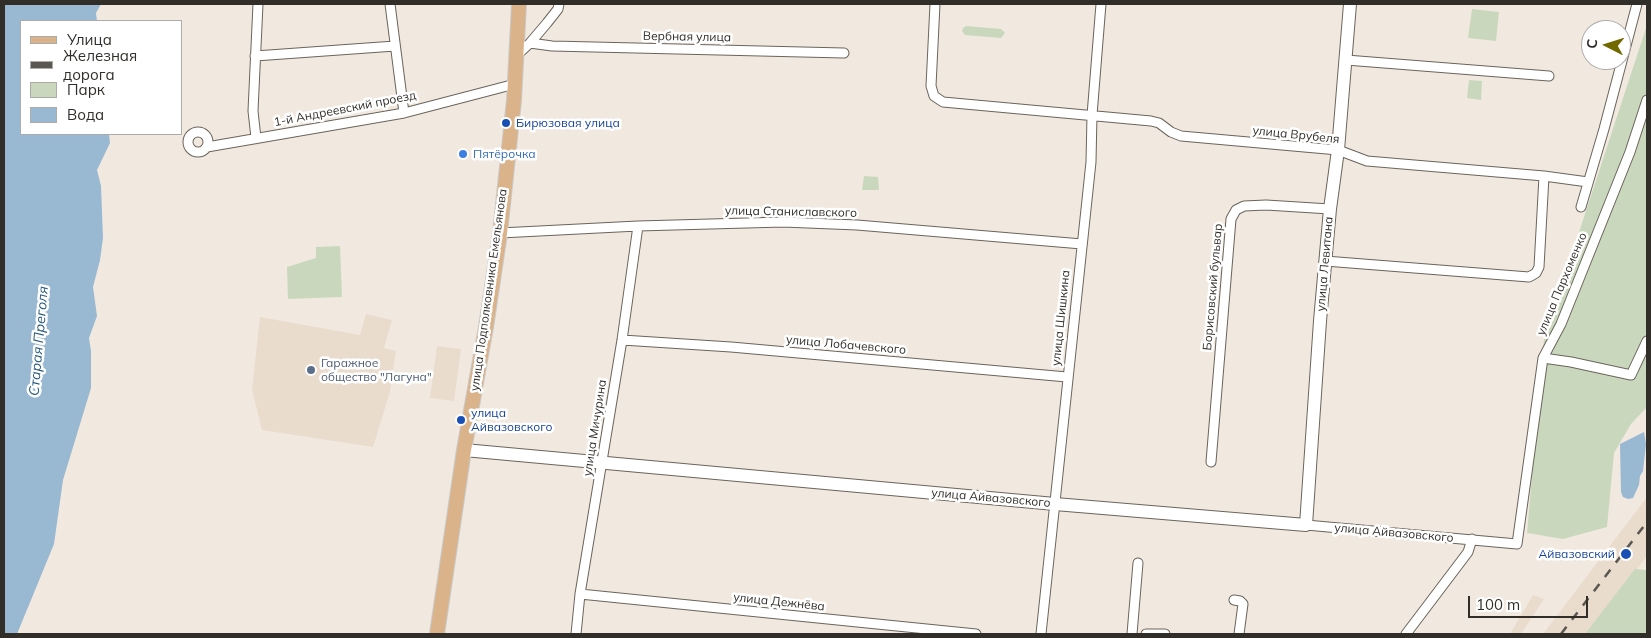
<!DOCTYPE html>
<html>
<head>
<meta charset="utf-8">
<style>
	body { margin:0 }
	#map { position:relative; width:1651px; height:638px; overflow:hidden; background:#f1e9df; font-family:Mulish,sans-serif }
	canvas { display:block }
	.frame { position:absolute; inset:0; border:5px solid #312e2a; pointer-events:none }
	.legend { position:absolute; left:20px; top:20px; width:162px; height:115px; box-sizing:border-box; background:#fff; border:1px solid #adabaa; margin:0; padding:6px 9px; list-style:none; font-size:15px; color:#312e2a }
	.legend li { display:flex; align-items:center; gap:10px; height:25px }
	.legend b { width:25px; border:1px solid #adabaa }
	.north { position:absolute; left:1581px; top:20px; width:50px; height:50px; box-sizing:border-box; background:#fff; border:1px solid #adabaa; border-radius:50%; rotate:275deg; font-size:14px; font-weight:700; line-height:20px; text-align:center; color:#312e2a }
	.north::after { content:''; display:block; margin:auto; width:18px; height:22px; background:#726800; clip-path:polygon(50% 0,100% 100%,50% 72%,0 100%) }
	.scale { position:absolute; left:1468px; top:596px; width:120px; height:22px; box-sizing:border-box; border:2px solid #312e2a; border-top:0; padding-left:6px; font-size:15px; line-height:18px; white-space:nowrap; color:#312e2a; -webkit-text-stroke:4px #fff; paint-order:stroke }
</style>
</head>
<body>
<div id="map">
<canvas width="1651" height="638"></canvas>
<div class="frame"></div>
<ul class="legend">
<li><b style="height:6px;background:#dab38b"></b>Улица</li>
<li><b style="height:6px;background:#5a5651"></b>Железная дорога</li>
<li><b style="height:14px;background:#c9d8bd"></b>Парк</li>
<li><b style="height:14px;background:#99b8d2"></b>Вода</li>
</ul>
<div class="north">С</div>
<div class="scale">100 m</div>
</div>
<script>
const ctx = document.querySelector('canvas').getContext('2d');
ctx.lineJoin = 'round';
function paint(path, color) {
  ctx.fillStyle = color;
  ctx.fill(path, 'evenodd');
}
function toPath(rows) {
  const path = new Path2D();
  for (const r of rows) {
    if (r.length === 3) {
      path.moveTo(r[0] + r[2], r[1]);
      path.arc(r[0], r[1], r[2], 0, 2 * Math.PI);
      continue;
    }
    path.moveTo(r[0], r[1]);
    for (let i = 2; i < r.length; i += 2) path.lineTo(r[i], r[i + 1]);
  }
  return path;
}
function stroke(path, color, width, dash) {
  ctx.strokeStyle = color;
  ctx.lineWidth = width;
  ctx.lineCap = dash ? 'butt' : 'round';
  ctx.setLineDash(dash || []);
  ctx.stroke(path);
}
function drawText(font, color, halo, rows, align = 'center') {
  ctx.font = font + ' Mulish,sans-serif';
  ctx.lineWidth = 5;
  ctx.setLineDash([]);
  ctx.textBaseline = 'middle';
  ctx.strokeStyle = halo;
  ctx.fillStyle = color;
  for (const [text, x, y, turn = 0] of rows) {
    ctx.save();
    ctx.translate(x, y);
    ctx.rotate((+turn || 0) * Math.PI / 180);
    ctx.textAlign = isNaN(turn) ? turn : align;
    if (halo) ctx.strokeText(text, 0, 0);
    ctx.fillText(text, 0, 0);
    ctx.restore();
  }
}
paint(toPath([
	[366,314,392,320,384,348,396,351,390,392,373,447,262,430,252,390,260,317,360,335],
	[437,346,461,349,454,401,430,398],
	[1647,497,1647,556,1587,634,1543,634],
	[1533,595,1544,599,1521,634,1510,634]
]), '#e9dccd');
paint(toPath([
	[1472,9,1499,12,1496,41,1468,38],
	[1647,25,1647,407,1631,424,1614,453,1607,527,1563,539,1527,533,1544,339],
	[966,26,1001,29,1005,33,1001,38,965,35,962,31,963,28],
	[1469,80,1482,81,1481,100,1467,98],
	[864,176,878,177,879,190,862,190],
	[340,246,342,297,288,299,287,267,316,258,316,247],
	[1635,569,1647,570,1647,634,1585,634]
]), '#c9d8bd');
paint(toPath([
	[4,4,101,4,96,13,97,21,21,21,21,134,109,134,110,143,97,170,101,186,103,238,100,260,93,287,97,316,89,338,91,351,91,388,63,480,54,544,17,634,4,634],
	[1644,432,1646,444,1643,471,1640,476,1639,485,1633,498,1628,499,1623,497,1621,492,1620,444]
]), '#99b8d2');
const street = toPath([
	[390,4,404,113],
	[935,4,931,86,934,96,943,102,1151,121,1159,123,1171,132,1181,136,1338,150,1367,161,1544,176,1588,182],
	[530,43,552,46,844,53],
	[517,55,530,43,547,23,558,9,559,4],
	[255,56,395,46],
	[1346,60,1549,76],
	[198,142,10],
	[256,138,253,111,258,4],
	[207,147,404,113,515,84],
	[1581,207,1604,129,1637,4],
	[500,233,638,226,783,222,857,225,1082,244],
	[1325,261,1529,277,1536,273,1539,267,1544,176],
	[622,340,731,347,1067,377],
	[1543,358,1571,362,1631,375,1647,341],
	[1211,462,1231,219,1236,210,1244,206,1266,205,1330,209],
	[1306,525,1517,544,1543,358,1561,324,1630,152,1647,100],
	[580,594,976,634],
	[1234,600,1240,601,1243,604,1239,634],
	[576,634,580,594,622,340,638,226],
	[1041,634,1091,162,1092,115,1101,4],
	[1132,634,1138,563],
	[1146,634,1165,634],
	[1406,634,1468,552,1472,539]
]);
const secondary = toPath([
	[464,450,1055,504,1306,525,1320,321,1330,209,1338,150,1350,4]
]);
const primary = toPath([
	[437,634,464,450,486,327,500,233,514,100,519,4]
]);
stroke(street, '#6b645c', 11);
stroke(secondary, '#6b645c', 14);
stroke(primary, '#c9c9c8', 16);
stroke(street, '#fff', 9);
stroke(secondary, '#fff', 12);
stroke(primary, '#dab38b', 14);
stroke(toPath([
	[1561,634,1647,522]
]), '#5a5651', 2.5, [9, 9]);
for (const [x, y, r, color] of [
	[506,123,5,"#1a4fb4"],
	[463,154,5,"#3f7fe0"],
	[311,370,5,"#5c6f8a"],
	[461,420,5,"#1a4fb4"],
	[1626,554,6,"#1a4fb4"]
]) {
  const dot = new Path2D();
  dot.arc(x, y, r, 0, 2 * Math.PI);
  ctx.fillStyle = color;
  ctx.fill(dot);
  stroke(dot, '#fff', 2);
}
drawText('12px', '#312e2a', '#fff', [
	["Вербная улица",687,37,1],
	["1-й Андреевский проезд",345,109,-11],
	["улица Врубеля",1296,135,6],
	["улица Станиславского",791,212,1],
	["улица Левитана",1325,264,-85],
	["улица Пархоменко",1562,284,-67],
	["Борисовский бульвар",1213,287,-85],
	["улица Подполковника Емельянова",489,290,-82],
	["улица Шишкина",1061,318,-84],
	["улица Лобачевского",846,345,5],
	["улица Мичурина",595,428,-81],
	["улица Айвазовского",991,498,5],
	["улица Айвазовского",1394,533,5],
	["улица Дежнёва",779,602,6]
]);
drawText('12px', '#164399', '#fff', [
	["Бирюзовая улица",516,123],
	["улица",471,413],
	["Айвазовского",471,427],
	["Айвазовский",1615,554,"right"]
], 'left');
drawText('12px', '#366cbe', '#fff', [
	["Пятёрочка",473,154]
], 'left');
drawText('12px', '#4e5e75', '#fff', [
	["Гаражное",321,363],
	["общество \"Лагуна\"",321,377]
], 'left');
drawText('italic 14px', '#27597d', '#fff', [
	["Старая Преголя",39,341,-85]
]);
</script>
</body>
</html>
